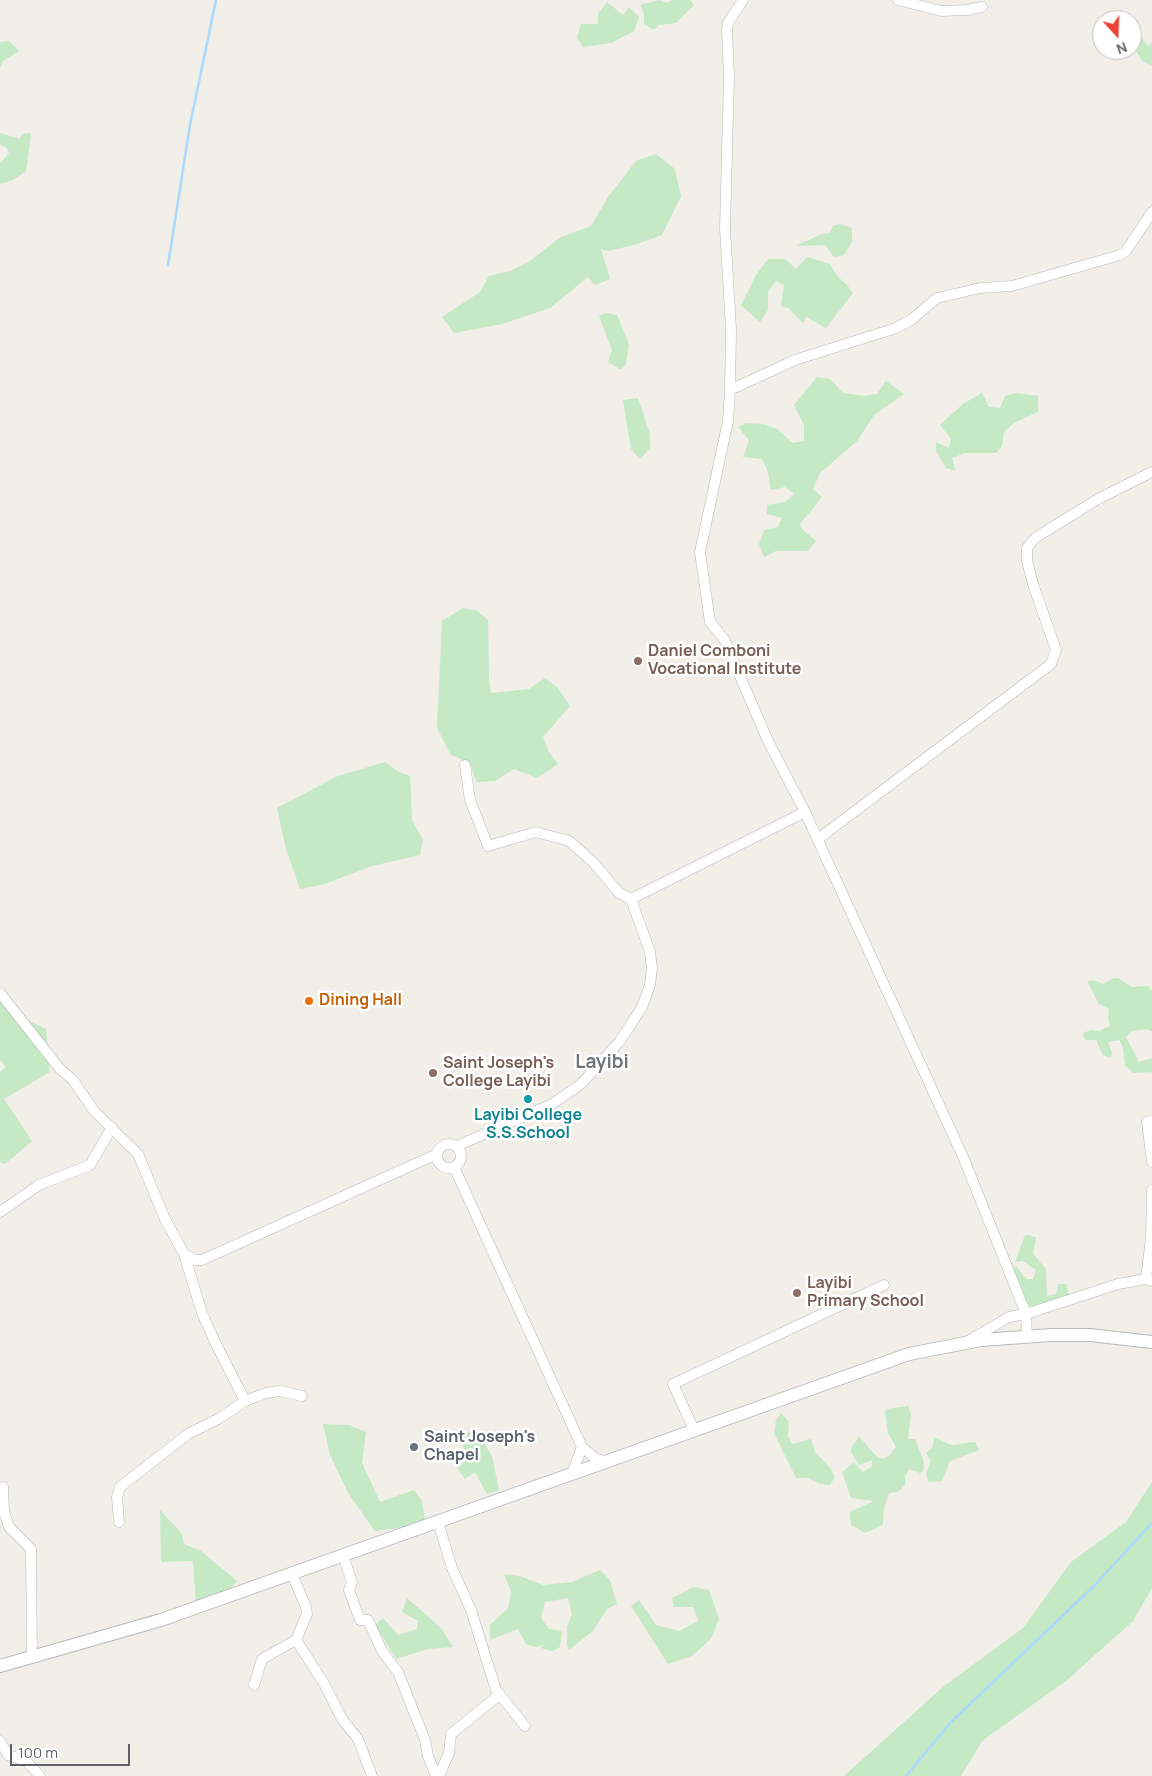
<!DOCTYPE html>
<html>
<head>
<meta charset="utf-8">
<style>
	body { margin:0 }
	#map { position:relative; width:1152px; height:1776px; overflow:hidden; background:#f1efe8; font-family:Manrope,sans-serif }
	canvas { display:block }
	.north { position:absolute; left:1092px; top:10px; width:50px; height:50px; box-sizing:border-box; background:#fff; border:1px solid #bfc1c3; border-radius:50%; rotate:160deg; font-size:14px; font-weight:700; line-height:20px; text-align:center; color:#5f6368 }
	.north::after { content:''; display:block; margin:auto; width:18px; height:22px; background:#ea4335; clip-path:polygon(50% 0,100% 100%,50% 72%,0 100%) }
	.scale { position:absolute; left:10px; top:1744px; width:120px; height:22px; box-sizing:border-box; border:2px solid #5f6368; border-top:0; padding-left:6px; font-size:15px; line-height:18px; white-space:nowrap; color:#5f6368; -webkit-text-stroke:4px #fff; paint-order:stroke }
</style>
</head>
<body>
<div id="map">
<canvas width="1152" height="1776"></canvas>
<div class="north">N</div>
<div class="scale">100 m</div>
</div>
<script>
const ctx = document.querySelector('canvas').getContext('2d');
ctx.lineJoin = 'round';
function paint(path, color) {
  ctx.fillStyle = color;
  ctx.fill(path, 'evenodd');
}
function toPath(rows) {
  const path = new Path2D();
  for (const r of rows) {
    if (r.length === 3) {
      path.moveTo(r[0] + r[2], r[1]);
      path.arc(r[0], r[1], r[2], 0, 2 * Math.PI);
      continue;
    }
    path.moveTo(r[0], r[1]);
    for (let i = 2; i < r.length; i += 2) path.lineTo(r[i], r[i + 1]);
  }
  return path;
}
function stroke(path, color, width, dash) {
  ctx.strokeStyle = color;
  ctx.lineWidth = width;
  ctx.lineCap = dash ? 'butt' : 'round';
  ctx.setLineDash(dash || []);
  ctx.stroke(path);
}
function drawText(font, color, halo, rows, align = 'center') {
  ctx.font = font + ' Manrope,sans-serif';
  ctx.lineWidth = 5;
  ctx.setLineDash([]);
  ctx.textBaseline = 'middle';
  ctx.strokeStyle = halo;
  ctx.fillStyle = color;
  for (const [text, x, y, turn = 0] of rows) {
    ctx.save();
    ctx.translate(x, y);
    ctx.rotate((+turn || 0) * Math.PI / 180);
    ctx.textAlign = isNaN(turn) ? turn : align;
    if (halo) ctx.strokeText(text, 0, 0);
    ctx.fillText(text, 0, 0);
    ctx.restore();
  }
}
paint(toPath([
	[659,0,667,3,672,0,690,0,694,5,676,23,659,25,654,30,644,24,644,14,640,5],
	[607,2,623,15,629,7,639,17,634,31,611,43,583,47,577,38,581,24,598,24,598,14],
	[1132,33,1140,36,1148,46,1152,42,1152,66,1142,61,1132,44],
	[9,41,19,51,3,61,0,68,0,42],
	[0,133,20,139,22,134,29,133,31,135,26,171,13,180,0,184,0,163,9,153,7,148,0,144],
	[656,154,675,169,681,196,662,235,634,245,608,251,601,249,610,279,595,285,588,277,550,308,502,324,454,333,442,317,480,292,489,276,510,271,530,261,559,238,591,226,608,197,636,161],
	[840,224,852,228,852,242,844,255,834,257,825,245,795,246,822,234,830,233,833,226],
	[807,257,830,264,837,276,847,285,853,293,826,328,806,317,803,323,788,308,781,306,784,285,776,281,768,292,768,310,760,322,741,305,756,275,768,259,785,259,796,269],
	[606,313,617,315,629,344,626,364,621,370,608,362,612,350,599,316],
	[817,377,830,379,843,393,864,396,877,394,886,381,904,394,874,415,857,441,820,473,813,489,822,497,800,524,803,530,816,541,808,551,776,551,764,557,759,544,764,530,778,527,782,518,767,514,767,505,785,502,794,494,785,487,771,490,768,472,762,459,743,457,749,440,738,427,746,423,763,424,777,429,793,443,804,441,804,425,794,405],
	[982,393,989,407,1000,408,1005,396,1016,393,1038,396,1038,412,1014,423,1004,432,1002,446,996,453,965,453,952,458,956,471,946,468,936,451,936,442,949,448,951,439,940,425,963,404],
	[638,398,650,434,650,448,640,459,631,449,623,400],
	[463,608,477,611,488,620,489,679,491,693,529,689,545,678,557,687,570,706,543,737,549,752,558,764,537,778,514,769,495,781,476,782,470,763,451,755,437,728,442,621],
	[385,762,397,771,410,776,412,820,423,840,420,855,372,866,325,884,300,889,286,849,277,808,338,776],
	[1118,978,1132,987,1148,986,1152,991,1152,1032,1147,1029,1132,1031,1126,1037,1139,1062,1152,1058,1152,1072,1133,1073,1125,1065,1123,1047,1119,1040,1108,1042,1112,1053,1111,1058,1103,1055,1096,1040,1085,1040,1083,1033,1091,1030,1099,1031,1110,1026,1108,1017,1109,1009,1099,1004,1087,981,1094,980,1103,984,1111,979],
	[0,996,12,1013,46,1029,50,1072,4,1099,32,1141,5,1164,0,1162,0,1072,6,1067,0,1060],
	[1025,1235,1036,1237,1033,1254,1046,1269,1047,1296,1056,1294,1058,1284,1066,1284,1069,1295,1046,1304,1030,1306,1022,1294,1011,1269,1016,1266,1026,1279,1033,1279,1036,1270,1023,1261,1015,1262],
	[908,1406,911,1414,908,1439,915,1439,923,1459,924,1470,920,1473,909,1469,905,1476,905,1485,898,1492,889,1493,884,1508,883,1525,865,1533,851,1525,850,1512,874,1501,851,1498,842,1472,854,1462,863,1472,872,1466,872,1460,859,1465,850,1450,859,1436,876,1456,883,1459,890,1455,896,1447,888,1433,885,1412,887,1409],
	[781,1413,789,1422,788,1436,792,1444,811,1439,815,1452,831,1469,835,1477,830,1485,820,1484,808,1478,796,1478,774,1433,776,1420],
	[323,1424,349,1425,366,1432,362,1463,380,1502,414,1490,422,1501,425,1519,406,1527,375,1531,348,1493,330,1455],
	[476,1431,492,1456,499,1490,487,1494,475,1472,465,1479,457,1468,468,1458,460,1439,466,1433],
	[934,1437,951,1445,975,1442,979,1450,950,1461,942,1481,928,1482,926,1473,931,1461,926,1453,933,1447],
	[1152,1482,1152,1588,1133,1621,1066,1681,983,1740,961,1776,844,1776,943,1687,1023,1628,1071,1562,1126,1522],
	[160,1510,182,1534,184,1544,201,1551,237,1581,225,1594,196,1604,193,1561,161,1562],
	[600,1570,610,1580,617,1604,607,1609,593,1631,569,1650,567,1645,567,1627,572,1614,568,1598,545,1602,541,1618,549,1629,562,1631,560,1647,552,1651,541,1648,544,1644,537,1647,526,1644,518,1629,490,1640,490,1625,508,1608,511,1591,504,1574,520,1576,543,1585,572,1582],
	[694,1587,709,1590,719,1619,711,1639,692,1656,668,1664,631,1606,639,1600,656,1625,679,1631,698,1621,693,1607,674,1607,672,1598],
	[407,1598,441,1628,453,1647,428,1649,396,1659,375,1625,383,1618,398,1635,417,1629,418,1621,402,1612]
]), '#c5e8c5');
stroke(toPath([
	[168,265,190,125,216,0],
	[906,1776,951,1722,1094,1586,1152,1523]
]), '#aadaff', 2.5);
const minor = toPath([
	[743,0,728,23,727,30,729,78,725,228,731,329,730,390,728,421,700,552,710,622,724,639,768,741,805,812,964,1159,1026,1314,1027,1336],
	[898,0,941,11,967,10,982,7],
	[730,390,795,360,896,328,911,320,937,298,980,288,1012,286,1120,255,1126,251,1152,212],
	[818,839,1051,664,1056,650,1033,584,1027,561,1027,548,1035,538,1098,499,1152,472],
	[631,899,805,812],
	[0,993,60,1069,73,1080,94,1111,138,1154,165,1219,184,1254,202,1313,215,1342,245,1401],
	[1152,1120,1147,1122,1152,1162],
	[449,1156,12],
	[457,1146,552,1104,581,1084,620,1041,642,1007,650,985,652,968,650,952,631,899,619,893,593,862,569,841,536,832,488,846,470,800,465,765],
	[454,1167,582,1447,595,1458,606,1462],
	[0,1212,39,1185,90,1165,112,1127],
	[184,1254,195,1260,202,1260,437,1154],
	[1146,1279,1151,1238,1152,1190],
	[968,1341,1009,1317,1026,1314,1118,1284,1146,1279,1152,1281],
	[694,1430,673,1384,884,1285],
	[572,1474,582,1447],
	[3,1487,4,1512,9,1527,31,1549,32,1658],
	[119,1522,117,1497,120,1487,188,1434,220,1418,245,1401,266,1393,280,1391,302,1396],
	[438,1522,452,1568,471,1610,496,1690,525,1726],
	[343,1556,352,1582,349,1590,360,1620,368,1620,382,1651,398,1672,425,1740,428,1756,436,1776],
	[296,1640,325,1685,342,1719,358,1739,372,1776],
	[254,1685,262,1659,296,1640,307,1614,306,1607,292,1574],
	[0,1741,8,1755,26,1761,40,1776],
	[439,1776,449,1753,451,1734,499,1695]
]);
const tertiary = toPath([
	[0,1666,161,1620,909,1354,981,1340,1051,1335,1090,1335,1152,1342]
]);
stroke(minor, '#b5b8bc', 11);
stroke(tertiary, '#b5b8bc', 14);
stroke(minor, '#fff', 10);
stroke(tertiary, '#fff', 12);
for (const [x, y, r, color] of [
	[638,661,5,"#8d6e63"],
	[309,1001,5,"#e8710a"],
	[433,1073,5,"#8d6e63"],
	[528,1099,5,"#0f9aa8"],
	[797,1293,5,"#8d6e63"],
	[414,1447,5,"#6b7280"]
]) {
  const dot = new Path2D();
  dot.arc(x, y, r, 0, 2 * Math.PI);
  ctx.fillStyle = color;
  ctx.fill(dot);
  stroke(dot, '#fff', 2);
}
drawText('bold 16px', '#785e54', '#fff', [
	["Daniel Comboni",648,652],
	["Vocational Institute",648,670],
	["Saint Joseph's",443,1064],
	["College Layibi",443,1082],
	["Layibi",807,1284],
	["Primary School",807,1302]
], 'left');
drawText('bold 16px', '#c56008', '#fff', [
	["Dining Hall",319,1001]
], 'left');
drawText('bold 16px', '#0d838f', '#fff', [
	["Layibi College",528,1116],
	["S.S.School",528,1134]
]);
drawText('bold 16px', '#5b616d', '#fff', [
	["Saint Joseph's",424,1438],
	["Chapel",424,1456]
], 'left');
drawText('bold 19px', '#70757a', '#fff', [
	["Layibi",602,1063]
]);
</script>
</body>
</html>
